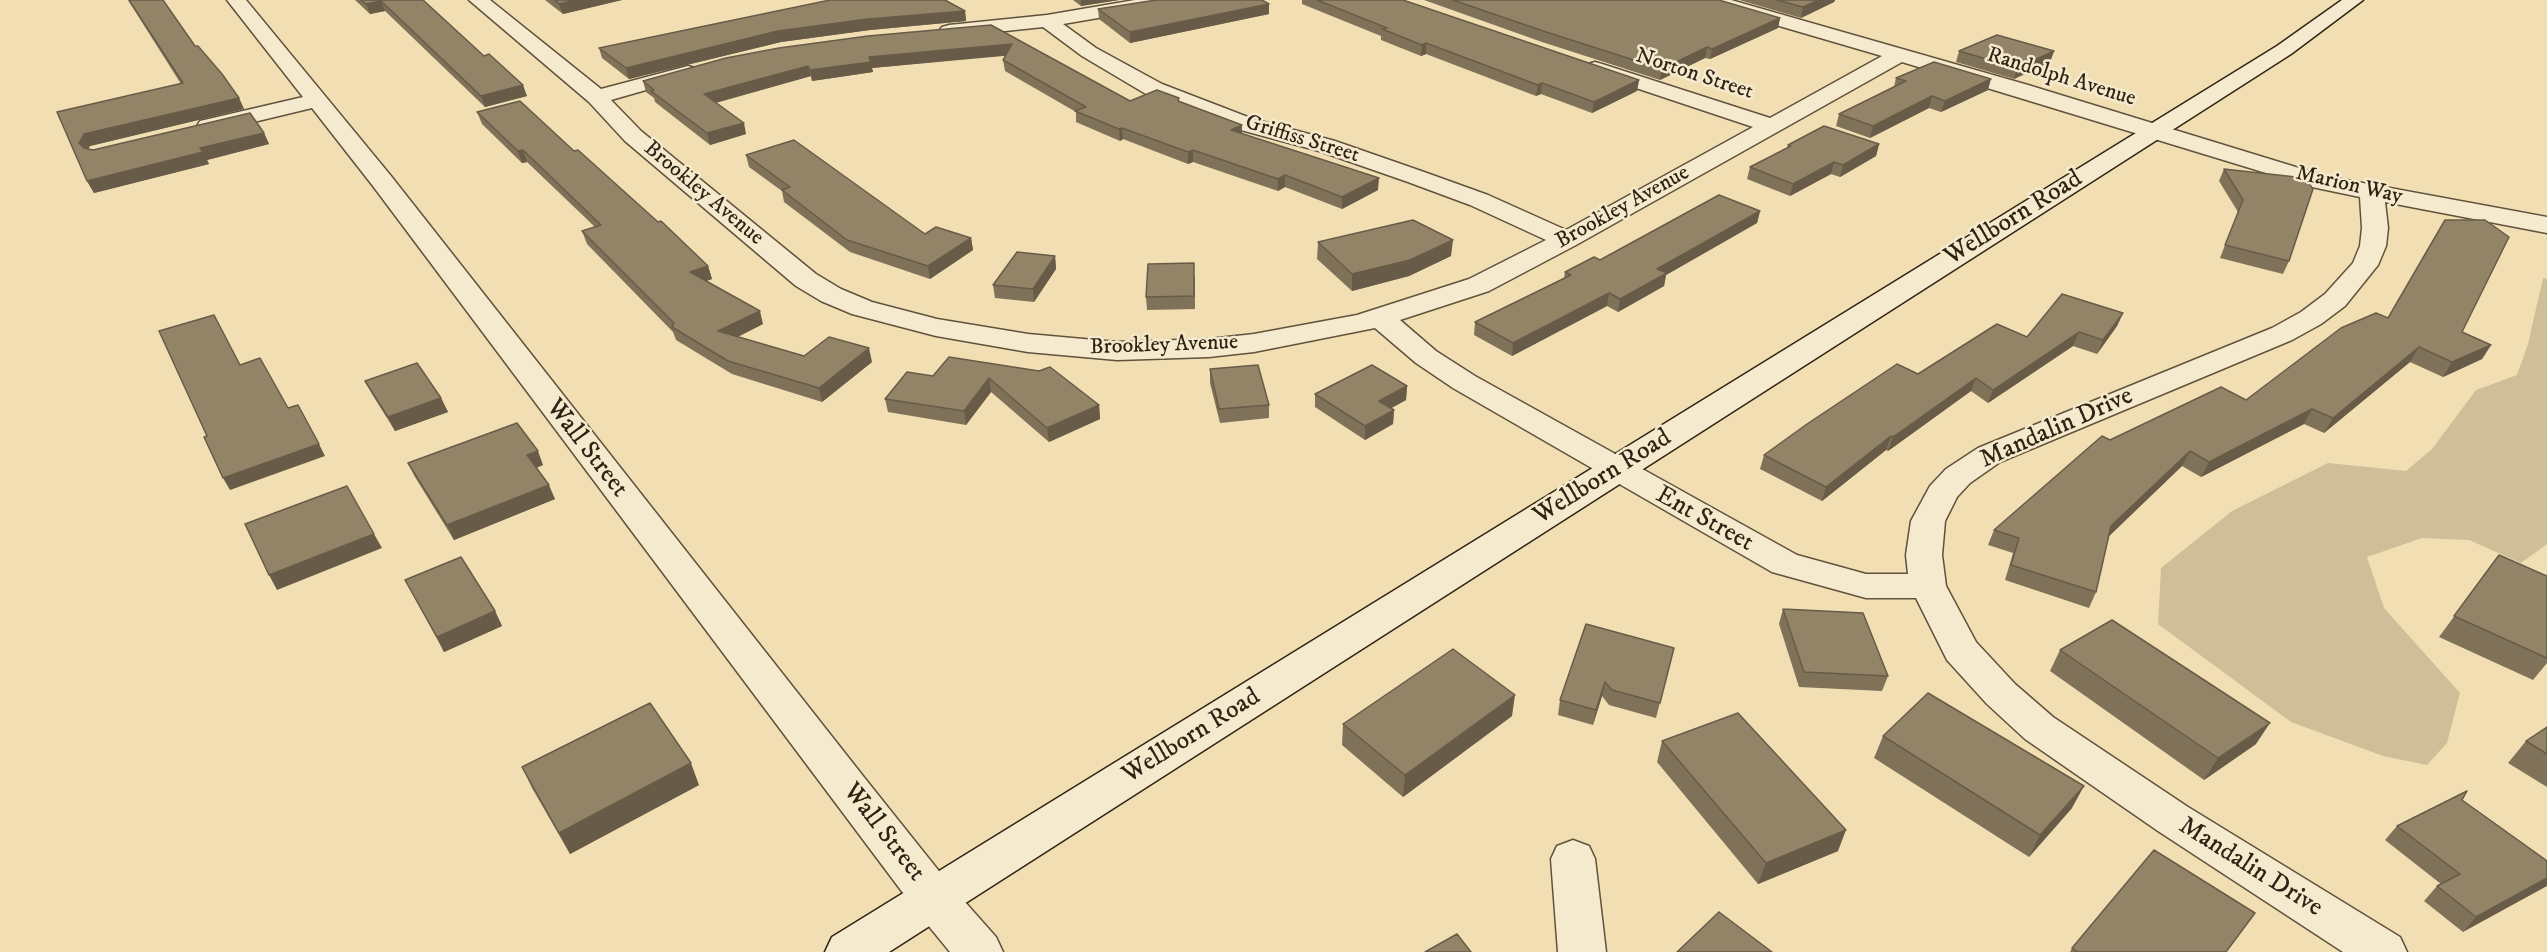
<!DOCTYPE html>
<html>
<head>
<meta charset="utf-8">
<style>
	body { margin:0 }
	canvas { display:block; background:#f1deb3 }
</style>
</head>
<body>
<canvas width="2547" height="952"></canvas>
<script>
const ctx = document.querySelector('canvas').getContext('2d');
ctx.lineJoin = 'round';
function paint(path, color) {
  ctx.fillStyle = color;
  ctx.fill(path, 'evenodd');
}
function toPath(rows) {
  const path = new Path2D();
  for (const r of rows) {
    path.moveTo(r[0], r[1]);
    for (let i = 2; i < r.length; i += 2) path.lineTo(r[i], r[i + 1]);
  }
  return path;
}
function stroke(path, color, width, dash) {
  ctx.strokeStyle = color;
  ctx.lineWidth = width;
  ctx.lineCap = dash ? 'butt' : 'round';
  ctx.setLineDash(dash || []);
  ctx.stroke(path);
}
function drawText(font, color, halo, rows, align = 'center') {
  ctx.font = font + ' "IM FELL DW Pica",serif';
  ctx.lineWidth = 5;
  ctx.setLineDash([]);
  ctx.textBaseline = 'middle';
  ctx.strokeStyle = halo;
  ctx.fillStyle = color;
  for (const [text, x, y, turn = 0] of rows) {
    ctx.save();
    ctx.translate(x, y);
    ctx.rotate((+turn || 0) * Math.PI / 180);
    ctx.textAlign = isNaN(turn) ? turn : align;
    if (halo) ctx.strokeText(text, 0, 0);
    ctx.fillText(text, 0, 0);
    ctx.restore();
  }
}
paint(toPath([
	[2543,278,2547,279,2547,544,2521,563,2469,540,2422,538,2367,557,2384,608,2460,693,2447,743,2427,765,2383,756,2291,722,2158,624,2161,568,2232,511,2328,463,2406,471,2432,449,2476,390,2517,375,2528,344]
]), '#d0be98');
const street = toPath([
	[227,0,246,0,391,176,863,776,950,885,996,937,1003,952,950,952,918,913,373,186,312,108,208,133,200,131,197,126,200,121,303,97,227,0],
	[469,0,490,0,601,89,688,66,695,68,698,72,695,76,611,100,641,131,816,274,841,289,872,302,937,319,1028,334,1117,342,1209,339,1254,334,1357,315,1469,279,1546,240,1470,205,1408,182,1319,151,1237,129,1146,94,1082,56,1043,27,949,37,942,35,939,31,942,27,949,25,1047,15,1135,0,1177,0,1175,4,1168,6,1063,24,1096,48,1162,84,1253,119,1335,141,1424,172,1488,195,1566,230,1753,127,1588,72,1585,68,1588,64,1595,62,1602,64,1770,118,1882,56,1704,4,1702,0,1731,0,2028,85,2325,176,2547,217,2547,233,2385,202,2388,228,2386,246,2378,265,2345,306,2321,324,2292,340,2000,462,1970,483,1957,497,1945,521,1942,555,1946,586,1976,642,2015,684,2053,717,2188,807,2400,937,2407,952,2343,952,2158,831,2025,739,1987,704,1947,660,1916,598,1866,598,1772,572,1453,388,1416,363,1375,328,1254,352,1209,357,1117,360,1028,352,936,336,852,314,821,301,796,286,625,141,589,102,469,0],
	[1902,62,2312,187,2360,197,2362,228,2360,246,2353,263,2325,294,2301,312,2272,328,1978,448,1946,469,1930,486,1911,521,1906,555,1908,574,1866,574,1797,555,1475,376,1436,351,1400,320,1489,291,1576,245,1902,62],
	[1573,840,1589,846,1595,859,1606,952,1558,952,1551,859,1557,846,1573,840]
]);
const secondary = toPath([
	[2342,0,2363,0,2291,54,889,952,825,952,832,937,2277,46,2342,0]
]);
stroke(street, '#60523c', 3);
stroke(secondary, '#2f2314', 3);
paint(street, '#f6eace');
paint(secondary, '#f6eace');
paint(toPath([
	[128,0,195,46,239,98,244,109,90,146,88,149,93,150,264,133,269,144,207,160,209,164,94,193,87,181,57,112,181,84,133,8],
	[355,0,423,0,484,56,527,96,485,107,385,11,370,14],
	[545,0,622,0,563,14],
	[1073,0,1119,0,1081,6],
	[1302,0,1403,0,1639,80,1637,91,1592,113,1541,94,1536,96,1426,54,1421,56,1381,40,1381,36,1302,4],
	[1424,0,1719,0,1780,18,1778,28,1710,59,1705,58,1660,80,1542,42],
	[1739,0,1835,0,1834,2,1801,18],
	[1098,9,1269,14,1130,43,1099,19],
	[965,11,966,21,870,30,781,42,629,79,602,58,599,48],
	[991,25,1130,101,1179,101,1242,125,1242,134,1378,190,1342,209,1285,187,1278,191,1193,162,1188,164,1123,139,1120,141,1076,122,1076,112,1005,71,1003,60,1006,55,872,68,873,72,812,81,811,76,716,103,746,134,710,145,655,102,654,98,646,92,643,81],
	[1959,51,2054,51,2050,62,2014,79,1956,62],
	[1896,78,1988,90,1941,112,1929,108,1870,138,1836,126,1839,114,1894,87],
	[477,112,574,151,658,222,708,266,712,279,706,281,763,324,738,337,804,356,872,362,822,402,732,374,676,340,673,332,587,244,582,231,595,227,527,162,522,163,482,124],
	[1879,144,1876,156,1840,177,1831,174,1790,196,1747,179,1750,167,1787,148,1788,145],
	[746,155,925,234,971,238,973,250,930,279,850,252,784,202,782,191,749,167],
	[2224,169,2289,261,2283,274,2220,258,2238,212,2219,181],
	[1760,211,1757,223,1666,275,1664,286,1618,312,1607,306,1512,356,1474,335,1475,322,1564,278,1565,272,1600,260],
	[1318,242,1451,256,1409,276,1352,291,1317,259],
	[1055,256,1056,269,1034,302,995,298,993,285],
	[1195,276,1195,309,1147,310,1146,297],
	[2123,313,2117,326,2097,354,2073,346,1988,403,1971,391,1888,451,1886,450,1822,501,1760,469,1764,455,1918,374,2027,337],
	[2388,318,2462,332,2491,345,2482,359,2443,377,2410,362,2324,433,2304,424,2201,477,2182,466,2108,537,2096,592,2089,608,2005,580,2013,553,1988,545,1994,530,2110,440,2246,400],
	[949,357,1099,405,1100,419,1049,442,991,392,966,425,888,412,885,399,933,376],
	[1210,369,1269,405,1269,418,1220,423,1210,383],
	[365,381,441,398,448,412,395,431,372,394],
	[1407,386,1406,400,1391,408,1394,410,1393,424,1365,440,1315,407,1315,394],
	[408,463,543,465,536,468,555,499,454,540,415,477],
	[2499,555,2547,576,2547,663,2533,680,2439,637],
	[405,580,495,611,502,626,444,652],
	[1783,609,1888,676,1882,691,1799,687,1779,624],
	[1674,648,1656,718,1609,705,1602,696,1593,725,1558,715,1560,700],
	[2060,650,2256,744,2204,780,2050,671],
	[1512,716,1403,797,1342,745,1343,724],
	[2547,727,2547,787,2508,763,2526,741],
	[1883,736,2072,808,2029,857,1874,758],
	[1662,741,1838,851,1758,884,1657,762],
	[522,767,699,785,570,854,532,788],
	[2462,800,2547,861,2463,932,2424,901,2437,886,2441,884,2385,840,2397,826],
	[2072,948,2227,952,2070,952]
]), '#7f7259');
paint(toPath([
	[575,0,622,0,563,14,559,4],
	[1081,0,1119,0,1081,6],
	[1819,0,1835,0,1834,2,1801,18,1803,7],
	[381,1,385,11,370,14,366,4],
	[1269,4,1269,14,1130,43,1130,32],
	[965,11,966,21,870,30,781,42,629,79,626,68,778,31,868,19],
	[1780,18,1778,28,1710,59,1712,49],
	[1426,43,1426,54,1421,56,1422,45],
	[1012,44,1014,55,872,68,873,72,812,81,810,70,869,57],
	[1707,47,1705,58,1660,80,1662,69],
	[2054,51,2050,62,2014,79,2017,68],
	[808,66,811,76,707,105,704,94],
	[1991,79,1988,90,1941,112,1945,101],
	[1639,80,1637,91,1592,113,1594,102],
	[1542,83,1541,94,1536,96,1538,85],
	[523,85,527,96,485,107,481,96],
	[1932,96,1929,108,1870,138,1873,126],
	[239,98,244,109,90,146,85,154,79,143,84,134],
	[744,123,746,134,710,145,707,133],
	[1242,125,1242,136,1231,130],
	[1122,128,1123,139,1120,141,1119,129],
	[264,133,269,144,207,160,209,164,94,193,87,181,200,148],
	[1879,144,1876,156,1840,177,1843,165],
	[523,150,527,162,522,163,518,151],
	[1193,150,1193,162,1188,164,1188,152],
	[1834,162,1831,174,1790,196,1793,184],
	[1285,175,1285,187,1278,191,1278,179],
	[1379,178,1378,190,1342,209,1342,197],
	[1760,211,1757,223,1666,275,1664,286,1618,312,1620,299,1657,269],
	[971,238,973,250,930,279,928,266],
	[1453,240,1451,256,1409,276,1352,291,1352,274],
	[1055,256,1056,269,1034,302,1033,289],
	[708,266,712,279,694,285,690,272],
	[1609,293,1607,306,1512,356,1513,343],
	[760,311,763,324,722,344,718,331],
	[2123,313,2117,326,2097,354,2103,340],
	[2079,332,2073,346,1988,403,1993,390],
	[2491,345,2482,359,2443,377,2452,362],
	[2419,347,2410,362,2324,433,2333,418],
	[869,348,872,362,822,402,819,388],
	[989,378,991,392,966,425,964,411],
	[1976,378,1971,391,1888,451,1893,437],
	[1407,386,1406,400,1379,415,1379,401],
	[441,398,448,412,395,431,388,417],
	[1099,405,1100,419,1049,442,1047,428],
	[2312,409,2304,424,2201,477,2209,462],
	[1394,410,1393,424,1365,440,1365,426],
	[1891,436,1886,450,1822,501,1826,487],
	[319,444,325,456,230,490,223,478],
	[538,451,543,465,533,469,527,455],
	[2190,451,2182,466,2103,542,2111,526],
	[549,485,555,499,454,540,447,525],
	[374,534,382,548,277,590,269,575],
	[495,611,502,626,444,652,437,637],
	[1605,682,1602,696,1593,725,1596,710],
	[1515,695,1512,716,1403,797,1405,775],
	[2270,723,2256,744,2204,780,2218,758],
	[691,763,699,785,570,854,559,833],
	[2084,786,2072,808,2029,857,2040,835],
	[1846,830,1838,851,1758,884,1766,863],
	[2547,878,2547,886,2463,932,2476,917]
]), '#685c48');
const building = toPath([
	[129,0,163,0,195,46,198,46,222,74,239,98,84,134,79,143,84,148,93,150,250,113,264,133,200,148,203,152,87,181,57,112,183,83,129,0],
	[361,0,423,0,484,56,489,54,523,85,481,96,381,1,366,4,361,0],
	[555,0,575,0,559,4,555,0],
	[830,0,945,0,965,11,868,19,778,31,626,68,599,48,830,0],
	[1156,0,1262,0,1269,4,1130,32,1098,9,1156,0],
	[1317,0,1403,0,1639,80,1594,102,1542,83,1538,85,1426,43,1422,45,1382,29,1387,28,1317,0],
	[1453,0,1719,0,1780,18,1712,49,1707,47,1662,69,1543,31,1453,0],
	[1777,0,1819,0,1803,7,1777,0],
	[991,25,1130,101,1157,90,1179,98,1178,101,1242,125,1231,130,1379,178,1342,197,1285,175,1278,179,1193,150,1188,152,1122,128,1119,129,1075,111,1086,107,1003,60,1012,44,869,57,871,62,810,70,808,66,704,94,744,123,707,133,651,91,654,90,643,81,726,58,779,48,868,36,991,25],
	[1997,35,2054,51,2017,68,1959,51,1997,35],
	[1934,62,1991,79,1945,101,1932,96,1873,126,1839,114,1906,81,1896,78,1934,62],
	[520,101,574,151,578,150,658,222,661,221,708,266,690,272,760,311,718,331,804,356,829,337,869,348,819,388,728,361,672,327,674,323,582,231,601,225,523,150,518,151,477,112,520,101],
	[1824,126,1879,144,1843,165,1834,162,1793,184,1750,167,1791,146,1788,145,1824,126],
	[794,140,925,234,936,227,971,238,928,266,847,240,782,190,790,187,746,155,794,140],
	[2224,169,2305,178,2313,189,2289,261,2225,245,2243,200,2224,169],
	[1719,195,1760,211,1657,269,1667,273,1620,299,1609,293,1513,343,1475,322,1571,275,1565,272,1594,257,1600,260,1719,195],
	[1413,220,1453,240,1410,260,1352,274,1318,242,1413,220],
	[2445,220,2485,220,2509,237,2462,332,2491,345,2452,362,2419,347,2333,418,2312,409,2209,462,2190,451,2111,526,2096,592,2011,565,2019,538,1994,530,2102,436,2110,440,2221,387,2246,400,2341,328,2376,313,2388,318,2445,220],
	[1017,252,1055,256,1033,289,993,285,1017,252],
	[1194,263,1194,296,1146,297,1148,264,1194,263],
	[2062,294,2123,313,2103,340,2079,332,1993,390,1976,378,1893,437,1891,436,1826,487,1764,455,1807,424,1897,364,1918,374,1997,324,2027,337,2062,294],
	[214,315,240,365,260,358,288,408,298,405,319,444,223,478,204,437,207,436,159,331,214,315],
	[949,357,1039,371,1050,367,1099,405,1047,428,989,378,964,411,885,399,907,372,933,376,949,357],
	[417,363,441,398,388,417,365,381,417,363],
	[1258,365,1269,405,1219,409,1210,369,1258,365],
	[1372,365,1407,386,1379,401,1394,410,1365,426,1315,394,1372,365],
	[517,423,538,451,527,455,549,485,447,525,408,463,517,423],
	[347,486,374,534,269,575,245,524,347,486],
	[2499,555,2547,576,2547,658,2454,616,2499,555],
	[461,557,495,611,437,637,405,580,461,557],
	[1783,609,1863,613,1888,676,1804,672,1783,609],
	[2112,620,2270,723,2218,758,2060,650,2112,620],
	[1586,624,1674,648,1660,703,1612,690,1605,682,1596,710,1560,700,1586,624],
	[1453,649,1515,695,1405,775,1343,724,1453,649],
	[1928,693,2084,786,2040,835,1883,736,1928,693],
	[650,703,691,763,559,833,522,767,650,703],
	[1738,713,1846,830,1766,863,1662,741,1738,713],
	[2547,727,2547,754,2526,741,2547,727],
	[2467,791,2462,800,2547,861,2547,878,2476,917,2437,886,2460,874,2397,826,2467,791],
	[2154,850,2255,913,2226,952,2078,952,2072,948,2154,850],
	[1719,912,1772,952,1677,952,1719,912],
	[1457,934,1471,952,1425,952,1457,934]
]);
paint(building, '#948467');
stroke(building, '#685c48', 1.5);
drawText('22px', '#2f2314', '#f6eace', [
	["Norton Street",1694,75,18],
	["Randolph Avenue",2061,78,17],
	["Griffiss Street",1302,140,17],
	["Marion Way",2349,186,13],
	["Brookley Avenue",703,194,40],
	["Brookley Avenue",1623,208,-29],
	["Brookley Avenue",1164,346,-2]
]);
drawText('26px', '#2f2314', '#f6eace', [
	["Wellborn Road",2014,219,-32],
	["Mandalin Drive",2057,429,-24],
	["Wall Street",586,449,52],
	["Wellborn Road",1603,478,-32],
	["Ent Street",1704,520,29],
	["Wellborn Road",1192,737,-32],
	["Wall Street",883,833,52],
	["Mandalin Drive",2250,868,32]
]);
</script>
</body>
</html>
